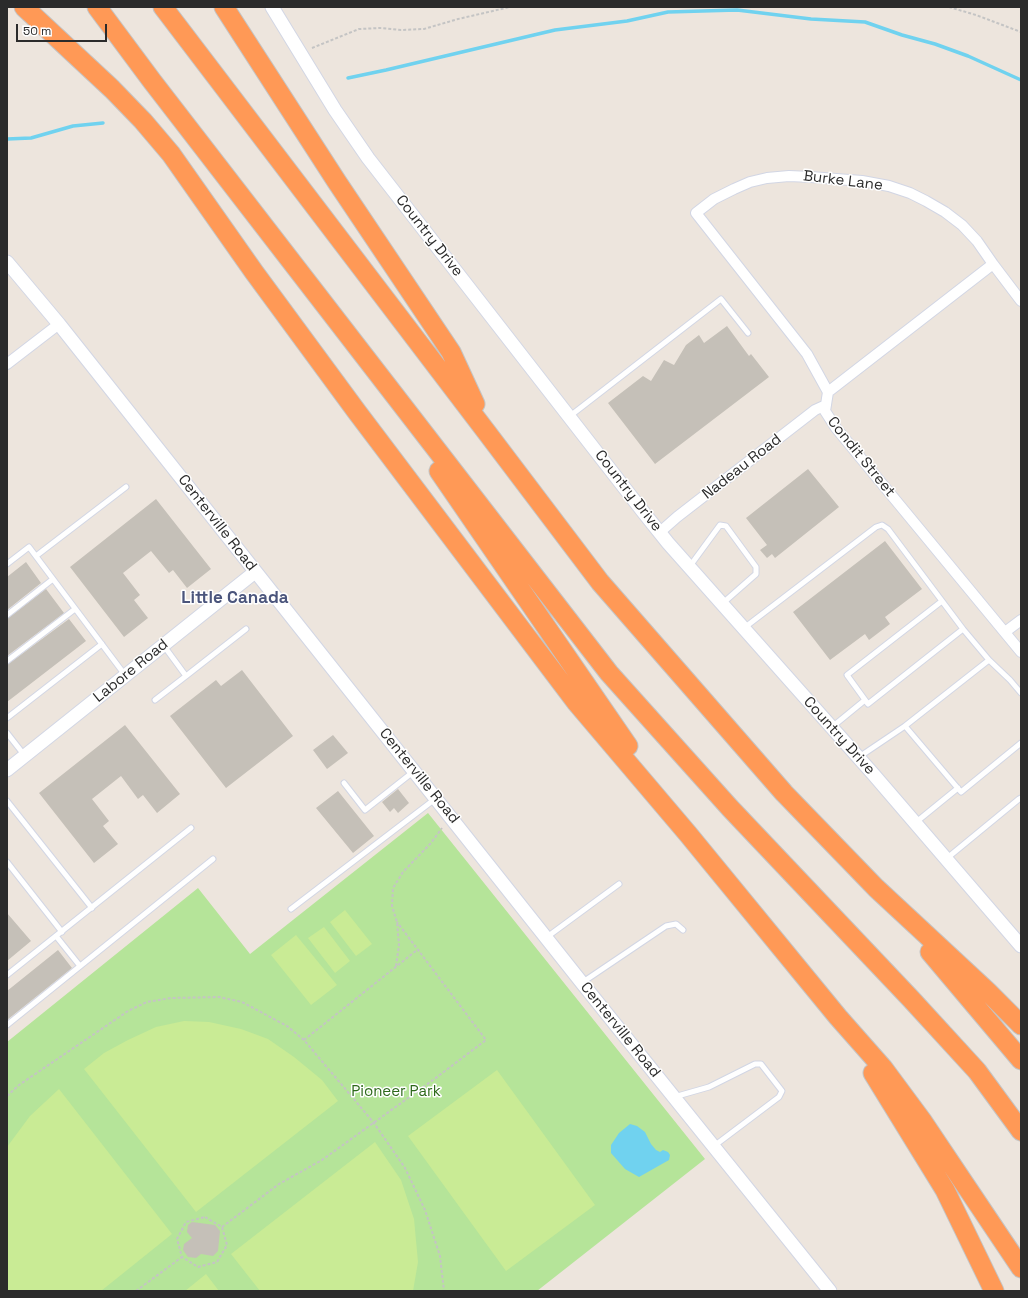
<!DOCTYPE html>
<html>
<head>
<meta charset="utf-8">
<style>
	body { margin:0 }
	#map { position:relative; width:1028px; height:1298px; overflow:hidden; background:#ede5dd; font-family:"Space Grotesk",sans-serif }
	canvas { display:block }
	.frame { position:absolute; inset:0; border:8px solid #2b2b2b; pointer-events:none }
	.scale { position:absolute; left:16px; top:24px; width:91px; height:18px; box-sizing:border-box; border:2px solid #2b2b2b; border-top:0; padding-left:5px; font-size:12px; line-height:14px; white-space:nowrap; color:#2b2b2b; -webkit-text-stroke:3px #fff; paint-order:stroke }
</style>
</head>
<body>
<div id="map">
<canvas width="1028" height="1298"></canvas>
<div class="frame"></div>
<div class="scale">50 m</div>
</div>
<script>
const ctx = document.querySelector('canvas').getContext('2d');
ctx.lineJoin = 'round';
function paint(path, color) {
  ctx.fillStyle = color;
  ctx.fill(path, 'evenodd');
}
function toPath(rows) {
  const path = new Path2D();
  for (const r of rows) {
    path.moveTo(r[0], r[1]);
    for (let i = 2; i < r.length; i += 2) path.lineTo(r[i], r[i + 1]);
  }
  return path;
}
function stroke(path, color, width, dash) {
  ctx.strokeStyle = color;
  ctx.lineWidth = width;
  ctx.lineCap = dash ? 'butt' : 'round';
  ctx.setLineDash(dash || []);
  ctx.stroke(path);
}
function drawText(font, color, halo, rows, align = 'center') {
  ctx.font = font + ' "Space Grotesk",sans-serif';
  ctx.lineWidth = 3;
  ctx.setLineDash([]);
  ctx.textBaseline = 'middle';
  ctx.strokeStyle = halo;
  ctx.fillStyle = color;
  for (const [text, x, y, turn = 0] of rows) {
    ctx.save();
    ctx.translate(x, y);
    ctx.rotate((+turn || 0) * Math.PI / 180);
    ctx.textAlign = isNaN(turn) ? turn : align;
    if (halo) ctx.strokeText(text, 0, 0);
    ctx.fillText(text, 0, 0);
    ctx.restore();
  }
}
paint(toPath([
	[428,813,705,1159,537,1291,7,1291,7,1042,198,888,250,954]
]), '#b5e499');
paint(toPath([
	[345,910,372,944,356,956,330,922],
	[324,927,350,961,335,973,308,938],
	[296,935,337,985,311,1005,271,955],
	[184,1021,209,1022,241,1029,268,1039,294,1057,322,1080,338,1101,196,1212,84,1069,104,1053,128,1040,156,1027],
	[497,1070,595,1205,506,1271,408,1136],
	[59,1089,172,1234,101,1291,7,1291,7,1147,30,1116],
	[375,1142,401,1180,414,1219,418,1262,413,1291,260,1291,231,1254],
	[206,1274,219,1291,185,1291]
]), '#c9eb95');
paint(toPath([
	[630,1124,637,1126,645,1132,651,1144,656,1150,660,1152,663,1150,668,1152,670,1155,669,1160,639,1177,625,1169,611,1153,611,1145,619,1133]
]), '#70d2ef');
stroke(toPath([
	[348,78,386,70,555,30,627,21,668,12,737,10,811,19,865,22,902,35,935,44,968,56,1021,80],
	[7,139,31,138,73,126,103,123]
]), '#70d2ef', 3.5);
paint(toPath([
	[727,326,749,356,751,354,769,377,655,464,608,403,643,376,651,381,664,360,674,365,686,345,699,335,704,343],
	[808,469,839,507,775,558,772,554,767,558,760,550,767,545,746,518],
	[156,499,211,569,187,588,173,570,169,573,151,551,123,573,140,595,134,600,148,618,124,637,70,567],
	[885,541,922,589,885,617,890,624,869,640,865,634,830,660,793,612],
	[26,562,41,583,7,610,7,577],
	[46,589,64,613,7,656,7,619],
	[69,619,86,641,7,702,7,665],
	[242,670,293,736,226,788,170,716,216,680,221,686],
	[125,725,180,794,157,813,143,795,138,799,121,776,92,799,109,821,103,826,118,844,94,863,39,793],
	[333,735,348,753,327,769,313,750],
	[398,789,409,803,398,813,394,808,390,812,382,802],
	[338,791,374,836,353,853,316,808],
	[7,913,31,941,7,961],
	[58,950,72,968,7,1020,7,991],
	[192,1222,215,1225,220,1231,218,1251,213,1256,201,1254,196,1258,188,1257,183,1250,184,1244,192,1238,187,1232,188,1225]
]), '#c5c0b8');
const service = toPath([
	[570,416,721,299,748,333],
	[36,556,126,487],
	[7,564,29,547,125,675],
	[690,566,720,525,726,526,756,567,756,574,723,603],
	[7,615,53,579],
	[744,628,876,527,882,525,888,529,963,629,868,704,847,675,942,601],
	[164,646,186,676,246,629],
	[989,660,1010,680,1021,693],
	[7,661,75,609],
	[155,700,186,676],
	[7,718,102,644],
	[905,726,961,792,1021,743],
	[832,727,865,700],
	[7,733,25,756],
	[859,757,905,726,989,660,963,629],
	[344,783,365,810,413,772],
	[7,801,92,908],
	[915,823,958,788],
	[946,859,1019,799,1021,798],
	[7,862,62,932],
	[291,909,435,799],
	[56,936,80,966],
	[547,937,619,884],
	[7,975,191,828],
	[583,982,666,926,676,924,683,930],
	[7,1025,213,859],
	[674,1097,709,1087,755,1064,761,1064,782,1091,779,1097,714,1146]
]);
const minor = toPath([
	[1021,301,993,264,977,241,962,225,945,212,926,201,910,193,889,186,862,181,811,177,789,176,767,178,750,182,734,189,714,199,696,213,807,354,828,392,825,411,836,428,1021,652],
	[7,364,59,324],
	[828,392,993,264],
	[660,532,677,517,815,410,826,405],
	[1005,632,1021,620]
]);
const tertiary = toPath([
	[272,7,335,110,368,158,644,513,668,543,874,775,1021,946],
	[7,262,59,324,582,983,830,1291],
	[7,770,255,572]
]);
const motorway = toPath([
	[24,7,112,89,143,121,171,154,254,272,357,412,576,702,688,834,838,1017,883,1068,923,1122,1021,1268],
	[97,7,152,81,609,673,730,808,911,999,977,1071,1021,1131],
	[163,7,488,434,600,582,784,793,876,888,988,992,1021,1025],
	[224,7,337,182,451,352,475,404],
	[439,471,628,746],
	[930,952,1021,1060],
	[873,1073,945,1190,994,1291]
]);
stroke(service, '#d2d6e4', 7);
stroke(minor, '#d2d6e4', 12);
stroke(tertiary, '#d2d6e4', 15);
stroke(motorway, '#c4c4c4', 21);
stroke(toPath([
	[949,7,976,15,1021,32],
	[312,48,359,29,380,28,401,30,424,29,458,19,510,7],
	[396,966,399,945,397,922,392,906,393,888,403,872,431,843,442,828],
	[304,1040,417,950],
	[7,1096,19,1085,128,1011,147,1002,171,998,219,997,242,1002,287,1026,304,1040,374,1123,405,1168,425,1210,440,1256,444,1291],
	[205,1217,222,1227,227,1245,217,1262,198,1267,182,1257,177,1239,186,1222,205,1217],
	[222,1227,279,1184,322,1160,433,1080,486,1040,397,922],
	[136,1291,182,1257]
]), '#c4c4c4', 2, [3, 2]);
stroke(service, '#fff', 5);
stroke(minor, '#fff', 10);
stroke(tertiary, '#fff', 13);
stroke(motorway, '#ff9956', 19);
drawText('15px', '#2b2b2b', '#fff', [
	["Burke Lane",843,181,7],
	["Country Drive",429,236,52],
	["Condit Street",861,457,51],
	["Nadeau Road",742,467,-38],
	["Country Drive",628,491,52],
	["Centerville Road",217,523,52],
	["Labore Road",131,671,-39],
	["Country Drive",839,736,48],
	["Centerville Road",419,776,51],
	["Centerville Road",620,1030,51]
]);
drawText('15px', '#2d691a', '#fff', [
	["Pioneer Park",396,1092]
]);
drawText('bold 17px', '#4b557c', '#fff', [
	["Little Canada",235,598]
]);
</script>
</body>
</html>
